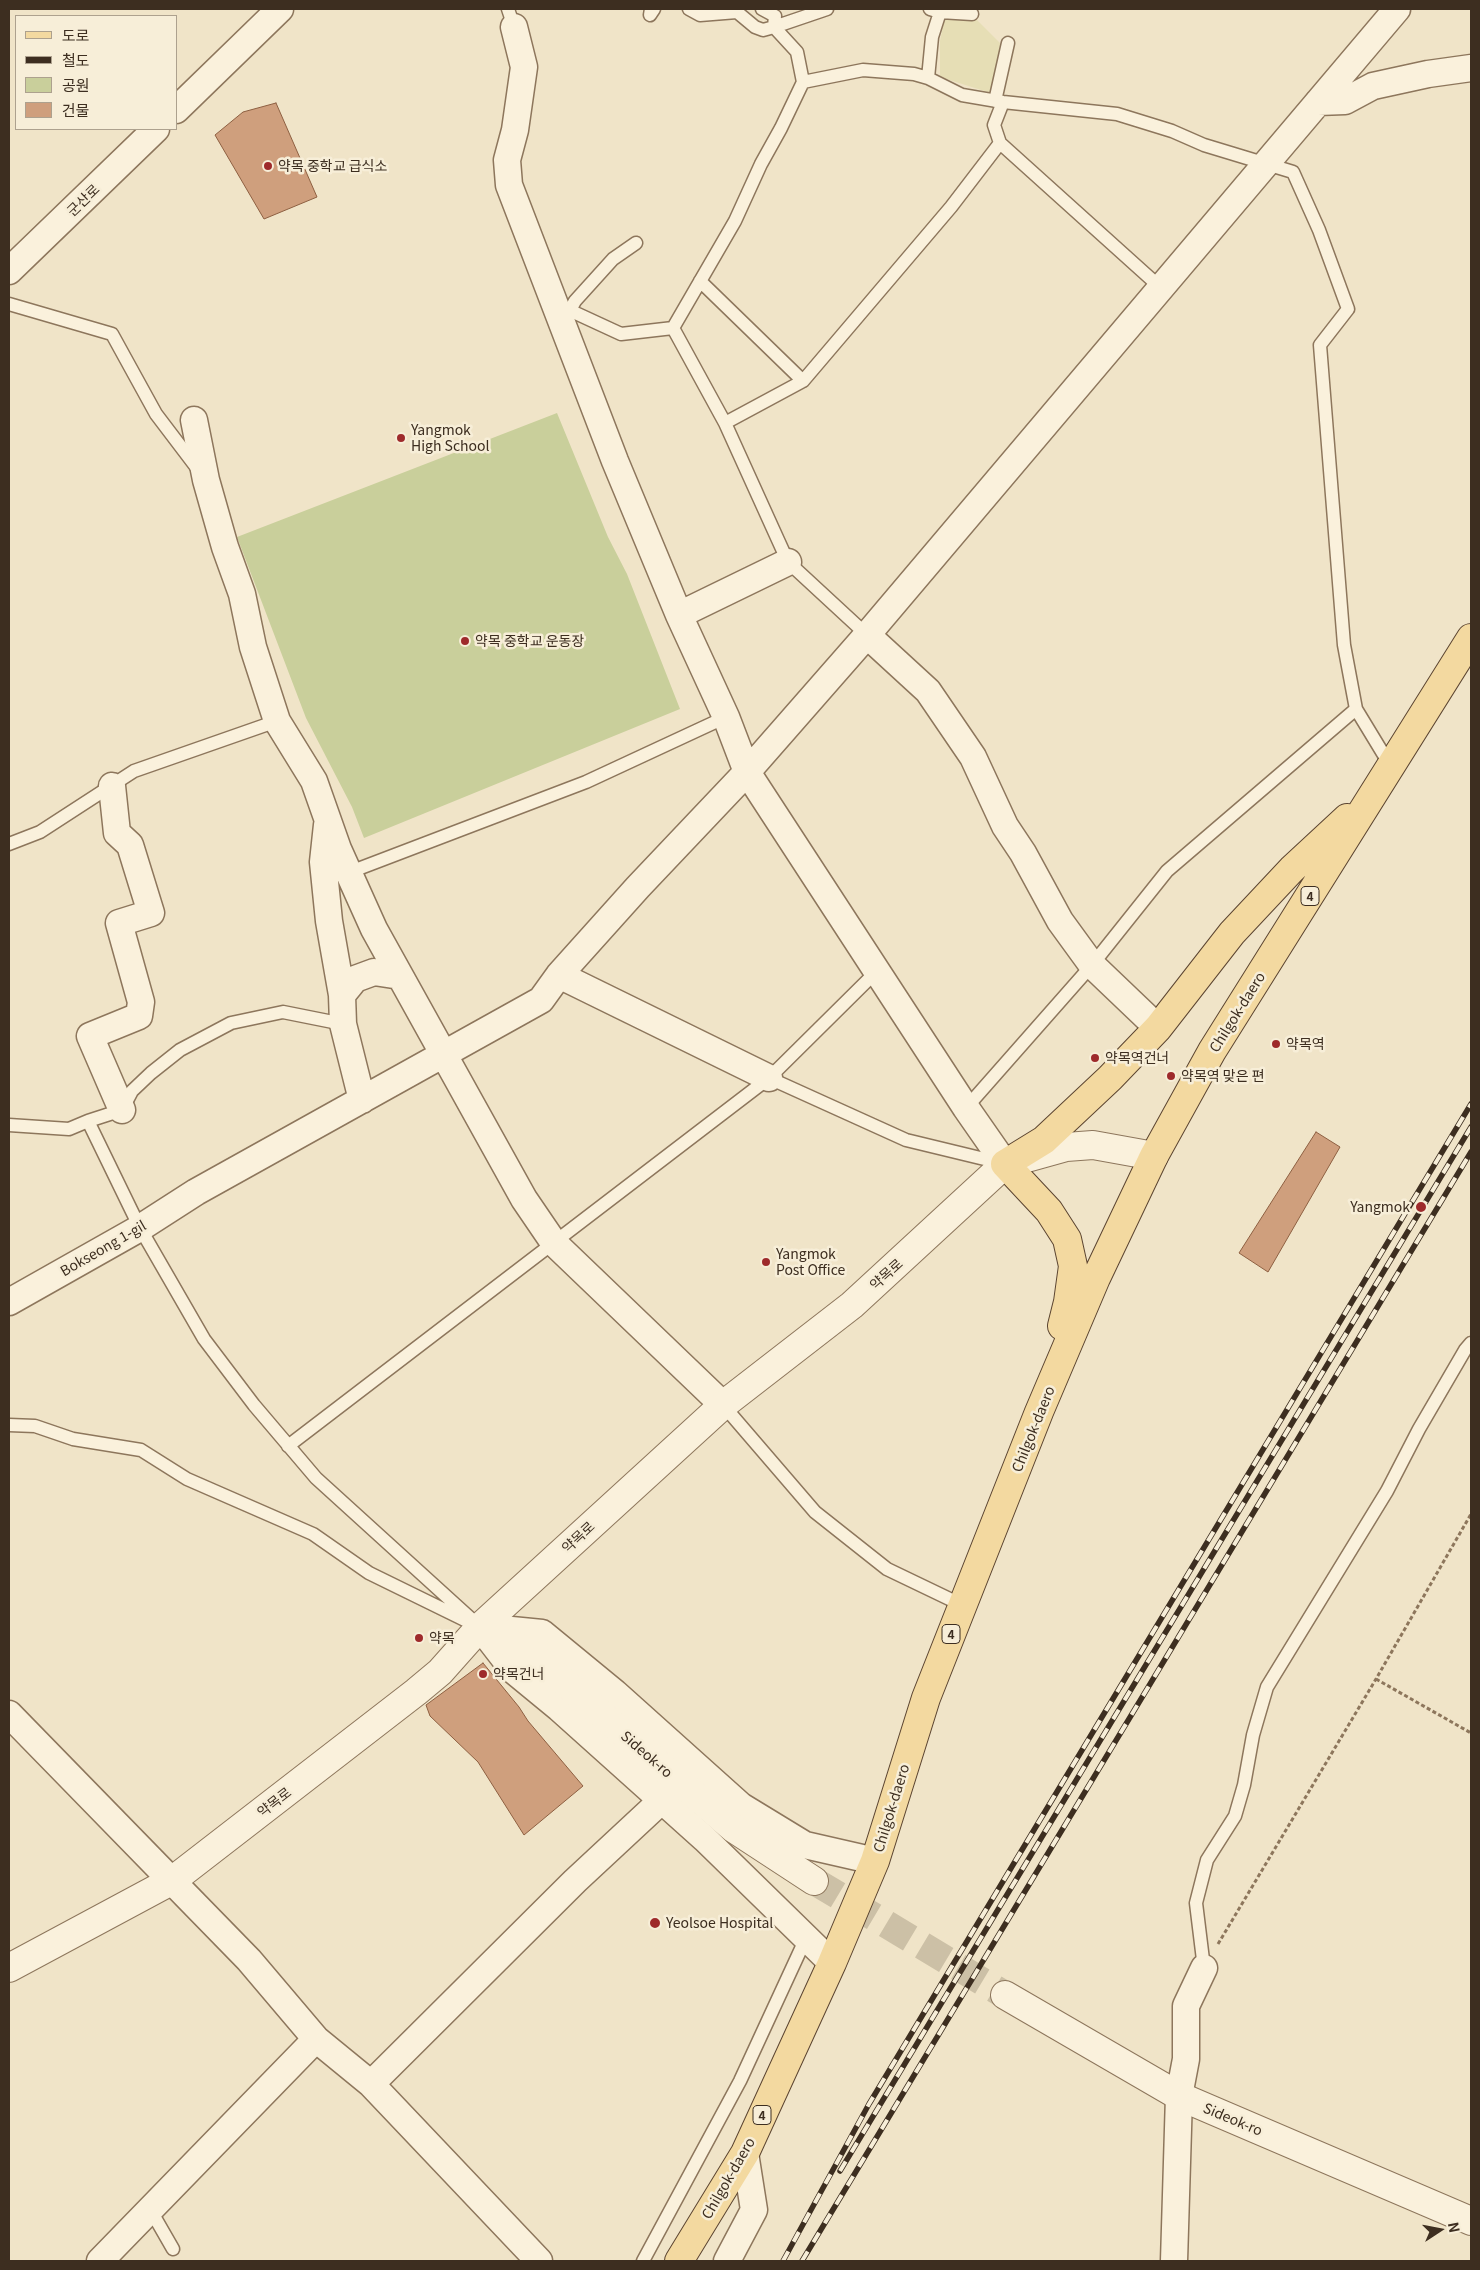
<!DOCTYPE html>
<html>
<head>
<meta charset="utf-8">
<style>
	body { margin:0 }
	#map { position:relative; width:1480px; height:2270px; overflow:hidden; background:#f0e4c8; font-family:Georgia,"Noto Sans KR",serif }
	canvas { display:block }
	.frame { position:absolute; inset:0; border:10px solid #3d2e20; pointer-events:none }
	.legend { position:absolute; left:15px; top:15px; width:162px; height:115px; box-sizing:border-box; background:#f7eed8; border:1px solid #ada18e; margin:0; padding:6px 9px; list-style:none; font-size:15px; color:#3d2e20 }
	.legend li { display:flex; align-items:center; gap:10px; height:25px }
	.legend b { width:25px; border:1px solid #ada18e }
	.north { position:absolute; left:1415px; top:2205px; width:50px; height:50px; -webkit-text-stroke:4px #f7eed8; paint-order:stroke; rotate:79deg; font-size:14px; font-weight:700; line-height:20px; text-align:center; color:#3d2e20 }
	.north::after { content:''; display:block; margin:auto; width:18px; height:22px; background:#3d2e20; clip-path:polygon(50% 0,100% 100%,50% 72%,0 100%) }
</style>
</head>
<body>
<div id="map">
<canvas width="1480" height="2270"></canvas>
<div class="frame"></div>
<ul class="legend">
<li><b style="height:6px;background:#f3d9a0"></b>도로</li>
<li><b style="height:6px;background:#3d2e20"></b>철도</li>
<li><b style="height:14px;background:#c9cf9b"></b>공원</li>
<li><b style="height:14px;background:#cf9f7d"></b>건물</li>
</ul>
<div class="north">N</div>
</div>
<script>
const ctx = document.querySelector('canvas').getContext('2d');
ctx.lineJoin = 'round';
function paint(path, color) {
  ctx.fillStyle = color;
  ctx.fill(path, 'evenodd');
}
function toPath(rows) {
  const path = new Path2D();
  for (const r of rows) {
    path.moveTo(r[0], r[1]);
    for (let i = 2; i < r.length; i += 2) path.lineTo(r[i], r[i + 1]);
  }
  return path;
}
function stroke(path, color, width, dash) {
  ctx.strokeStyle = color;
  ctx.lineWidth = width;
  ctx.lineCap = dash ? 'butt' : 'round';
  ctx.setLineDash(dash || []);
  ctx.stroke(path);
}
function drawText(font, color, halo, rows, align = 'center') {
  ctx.font = font + ' Georgia,"Noto Sans KR",serif';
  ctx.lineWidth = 5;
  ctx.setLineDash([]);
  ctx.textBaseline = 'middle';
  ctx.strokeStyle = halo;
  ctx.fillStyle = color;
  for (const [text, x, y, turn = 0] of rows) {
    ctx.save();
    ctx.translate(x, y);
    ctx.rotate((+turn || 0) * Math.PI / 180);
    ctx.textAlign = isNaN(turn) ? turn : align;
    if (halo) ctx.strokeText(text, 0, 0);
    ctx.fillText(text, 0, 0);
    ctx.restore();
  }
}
paint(toPath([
	[945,16,974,17,1002,45,994,94,940,77,940,41]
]), '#e6deb5');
paint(toPath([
	[557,413,608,537,627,574,680,709,364,838,352,807,306,718,237,537]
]), '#c9cf9b');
const building = toPath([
	[276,103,317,197,264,219,215,135,243,112,276,103],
	[1316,1132,1340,1147,1268,1272,1239,1253,1316,1132],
	[483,1663,519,1707,528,1721,583,1786,524,1835,478,1762,430,1716,426,1705,483,1663]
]);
paint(building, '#cf9f7d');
stroke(building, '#8d5f41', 1);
stroke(toPath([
	[814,1881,1005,1995]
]), '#ccc0a6', 28, [28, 14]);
const service = toPath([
	[508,9,514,27],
	[651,9,650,15,654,9],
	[689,9,700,15,737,12,755,27,763,30,774,27,775,16,762,9],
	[827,9,774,27,797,52,803,82,863,70,914,74,928,78,962,95,1003,102,1117,114,1172,131,1204,145,1293,172,1319,230,1348,309,1320,345,1344,645,1356,709,1390,765],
	[940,12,972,14],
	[928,78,932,37,940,12,930,9],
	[803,82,781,128,761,164,735,221,673,328,725,423,788,562,867,635],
	[995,101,1008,43],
	[1000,143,994,125,1003,102],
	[700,281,803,381],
	[9,304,112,334,156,414,197,468],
	[556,304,621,334,673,328],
	[570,310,575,301,613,259,636,243],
	[725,423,803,381,951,207,1000,143,1161,288],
	[9,844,40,832,134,771,277,721],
	[350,872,586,782,726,717],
	[769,1078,906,1140,1001,1163],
	[966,1108,1092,965,1167,871,1356,709],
	[88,1121,122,1110,132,1091,151,1073,180,1050,231,1023,283,1012,343,1024],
	[9,1125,69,1129,88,1121,140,1228,204,1339,254,1405,316,1478,480,1627],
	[723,1405,815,1512,887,1569,962,1605],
	[9,1425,35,1426,73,1439,141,1450,187,1479,313,1534,369,1573,467,1621],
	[288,1446,769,1078,877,971],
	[1204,1968,1196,1903,1207,1860,1235,1816,1244,1785,1253,1735,1267,1687,1387,1491,1419,1429,1465,1350,1471,1343],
	[150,2209,173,2249],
	[643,2261,740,2081,806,1938]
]);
const minor = toPath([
	[514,27,524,67,515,130,507,160,509,185,615,461,679,615,726,717,747,772,966,1108,1005,1164],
	[1318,102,1345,101,1373,86,1428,74,1471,68],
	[176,110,280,9],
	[9,271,156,129],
	[194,420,206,480,225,547,242,594,253,647,277,721,314,781,338,849,374,929,524,1199,554,1243,723,1405],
	[679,615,788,562],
	[867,635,928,691,973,757,1005,826,1023,853,1060,921,1092,965,1158,1028],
	[112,786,117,833,130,845,151,913,119,923,141,1002,139,1016,90,1036,122,1110],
	[327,825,323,862,329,921,342,995,343,1024,362,1100],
	[559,975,769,1078],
	[342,995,355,979,374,972,400,976],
	[9,1302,140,1228,196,1192,541,1000,559,975,638,887,747,772,867,635,1397,9],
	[480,1627,514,1671,559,1708,705,1839,832,1963],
	[481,1627,542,1633,615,1693,741,1806,805,1845,875,1861],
	[9,1714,249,1960,316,2039,371,2084,539,2261],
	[371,2084,575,1881,661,1801],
	[100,2261,316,2039],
	[727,2261,754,2210,745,2153],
	[1174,2261,1179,2096,1186,2059,1186,2006,1204,1968]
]);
const tertiary = toPath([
	[480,1627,533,1655,733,1828,814,1881],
	[9,1968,173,1880,416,1692,440,1672,480,1627,723,1405,852,1305,1005,1164,1066,1147,1093,1145,1154,1156],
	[1005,1995,1179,2096,1471,2221]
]);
const primary = toPath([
	[1062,1326,1068,1302,1073,1266,1067,1239,1049,1211,1005,1164,1044,1140,1110,1078,1158,1028,1232,933,1292,869,1347,818],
	[679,2261,745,2153,832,1963,875,1861,926,1698,1039,1412,1096,1278,1154,1156,1212,1051,1471,638]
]);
stroke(service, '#8d765c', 15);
stroke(minor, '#8d765c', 29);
stroke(tertiary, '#8d765c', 30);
stroke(primary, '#5b4430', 30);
stroke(toPath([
	[1376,1679,1471,1733],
	[1218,1944,1376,1679,1471,1514]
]), '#8d765c', 3, [4, 2.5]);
stroke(service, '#faf1dc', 12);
stroke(minor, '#faf1dc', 26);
stroke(tertiary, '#faf1dc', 28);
stroke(primary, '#f3d9a0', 28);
const rail = toPath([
	[840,2171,1471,1127],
	[783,2261,869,2104,1471,1104],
	[802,2261,1471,1152]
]);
stroke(rail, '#3d2e20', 5.5);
stroke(rail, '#f7eed8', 4, [11]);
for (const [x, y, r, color] of [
	[268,166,5,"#9e2a2b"],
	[401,438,5,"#9e2a2b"],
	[465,641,5,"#9e2a2b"],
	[1276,1044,5,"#9e2a2b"],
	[1095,1058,5,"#9e2a2b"],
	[1171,1076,5,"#9e2a2b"],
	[1421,1207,6,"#9e2a2b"],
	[766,1262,5,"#9e2a2b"],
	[419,1638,5,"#9e2a2b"],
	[483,1674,5,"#9e2a2b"],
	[655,1923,6,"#9e2a2b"]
]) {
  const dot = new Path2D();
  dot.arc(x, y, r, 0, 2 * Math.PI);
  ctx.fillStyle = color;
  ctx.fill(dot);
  stroke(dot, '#f7eed8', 2);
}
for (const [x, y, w] of [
	[1310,896,18],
	[951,1634,18],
	[762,2115,18]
]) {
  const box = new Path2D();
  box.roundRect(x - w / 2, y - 9.5, w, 19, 4);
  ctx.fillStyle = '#f7eed8';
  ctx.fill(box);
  stroke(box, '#3d2e20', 1);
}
drawText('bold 12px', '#3d2e20', null, [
	["4",1310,896],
	["4",951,1634],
	["4",762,2115]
]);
drawText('14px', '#3d2e20', '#f7eed8', [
	["약목 중학교 급식소",278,166],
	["Yangmok",411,430],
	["High School",411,446],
	["약목 중학교 운동장",475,641],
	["약목역",1286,1044],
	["약목역건너",1105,1058],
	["약목역 맞은 편",1181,1076],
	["Yangmok",1410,1207,"right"],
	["Yangmok",776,1254],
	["Post Office",776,1270],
	["약목",429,1638],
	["약목건너",493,1674],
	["Yeolsoe Hospital",666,1923]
], 'left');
drawText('14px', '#3d2e20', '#f7eed8', [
	["군산로",83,200,-44],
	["Chilgok-daero",1237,1012,-58],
	["Bokseong 1-gil",103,1248,-30],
	["약목로",886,1274,-42],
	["Chilgok-daero",1033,1429,-68],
	["약목로",578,1537,-43],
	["Sideok-ro",647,1754,41],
	["약목로",274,1802,-38],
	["Chilgok-daero",891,1808,-73],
	["Sideok-ro",1233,2119,23],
	["Chilgok-daero",728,2178,-60]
]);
</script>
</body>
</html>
